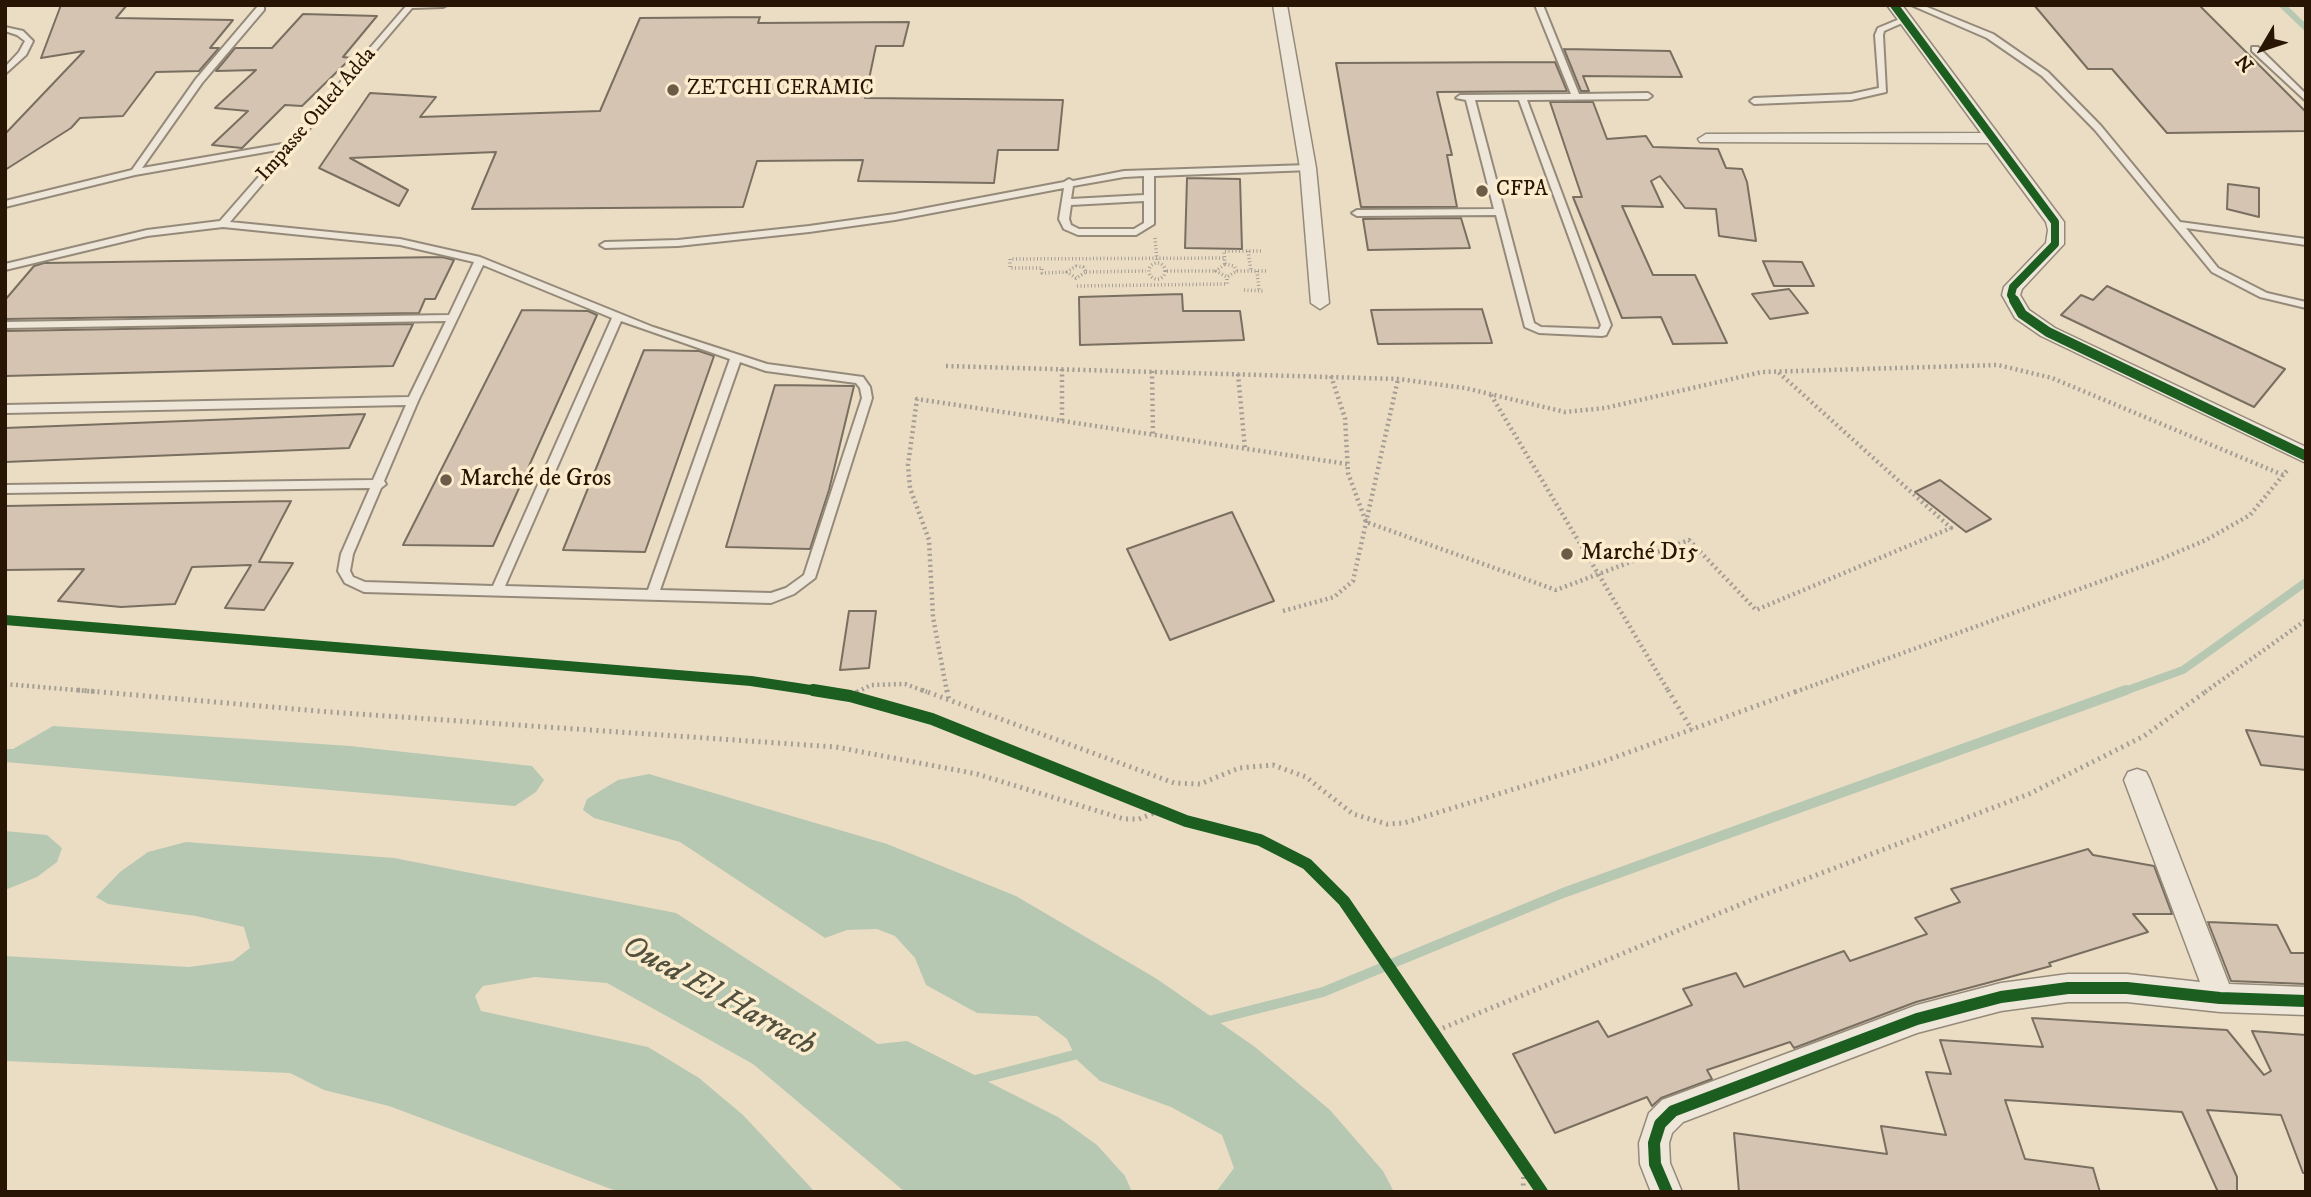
<!DOCTYPE html>
<html>
<head>
<meta charset="utf-8">
<style>
	body { margin:0 }
	#map { position:relative; width:2311px; height:1197px; overflow:hidden; background:#ebddc4; font-family:"IM FELL DW Pica",serif }
	canvas { display:block }
	.frame { position:absolute; inset:0; border:7px solid #281503; pointer-events:none }
	.north { position:absolute; left:2227px; top:14px; width:70px; height:70px; -webkit-text-stroke:5px #fcecce; paint-order:stroke; rotate:231deg; font-size:19px; font-weight:700; line-height:28px; text-align:center; color:#281503 }
	.north::after { content:''; display:block; margin:auto; width:24px; height:32px; background:#281503; clip-path:polygon(50% 0,100% 100%,50% 72%,0 100%) }
</style>
</head>
<body>
<div id="map">
<canvas width="2311" height="1197"></canvas>
<div class="frame"></div>
<div class="north">N</div>
</div>
<script>
const ctx = document.querySelector('canvas').getContext('2d');
ctx.lineJoin = 'round';
function paint(path, color) {
  ctx.fillStyle = color;
  ctx.fill(path, 'evenodd');
}
function toPath(rows) {
  const path = new Path2D();
  for (const r of rows) {
    if (r.length === 3) {
      path.moveTo(r[0] + r[2], r[1]);
      path.arc(r[0], r[1], r[2], 0, 2 * Math.PI);
      continue;
    }
    path.moveTo(r[0], r[1]);
    for (let i = 2; i < r.length; i += 2) path.lineTo(r[i], r[i + 1]);
  }
  return path;
}
function stroke(path, color, width, dash) {
  ctx.strokeStyle = color;
  ctx.lineWidth = width;
  ctx.lineCap = dash ? 'butt' : 'round';
  ctx.setLineDash(dash || []);
  ctx.stroke(path);
}
function drawText(font, color, halo, rows, align = 'center') {
  ctx.font = font + ' "IM FELL DW Pica",serif';
  ctx.lineWidth = 7;
  ctx.setLineDash([]);
  ctx.textBaseline = 'middle';
  ctx.strokeStyle = halo;
  ctx.fillStyle = color;
  for (const [text, x, y, turn = 0] of rows) {
    ctx.save();
    ctx.translate(x, y);
    ctx.rotate((+turn || 0) * Math.PI / 180);
    ctx.textAlign = isNaN(turn) ? turn : align;
    if (halo) ctx.strokeText(text, 0, 0);
    ctx.fillText(text, 0, 0);
    ctx.restore();
  }
}
paint(toPath([
	[53,726,350,746,532,766,544,780,536,792,515,806,5,762,5,749,13,749],
	[649,774,887,844,1016,896,1157,979,1255,1047,1330,1110,1383,1171,1394,1192,1216,1192,1234,1168,1222,1135,1171,1107,1100,1081,1077,1060,1067,1039,1037,1016,977,1013,926,985,915,958,895,936,877,929,847,930,825,938,680,842,594,818,583,810,587,799,618,780],
	[5,831,47,835,62,848,57,862,37,877,5,890],
	[186,842,394,858,676,913,878,1044,907,1041,1058,1117,1097,1145,1125,1176,1132,1192,905,1192,753,1064,607,983,535,977,483,986,475,996,481,1011,648,1047,699,1078,743,1115,815,1192,619,1192,389,1106,324,1090,290,1073,5,1061,5,956,189,967,233,961,250,948,244,927,196,916,108,904,96,897,120,872,148,852]
]), '#b6c7b2');
stroke(toPath([
	[2282,5,2306,28]
]), '#b6c7b2', 6);
stroke(toPath([
	[2122,692,2183,670,2306,582]
]), '#b6c7b2', 8);
stroke(toPath([
	[1205,1022,1323,992,1563,893,2126,690],
	[971,1081,1086,1052]
]), '#b6c7b2', 10);
const building = toPath([
	[61,5,127,5,116,18,233,20,210,48,219,48,199,71,156,72,123,116,80,118,71,128,5,170,5,134,84,51,41,58,61,5],
	[2034,5,2199,5,2306,112,2306,131,2167,133,2112,69,2088,69,2034,5],
	[303,14,377,16,343,57,351,58,302,106,285,105,242,148,212,145,248,111,215,108,256,70,216,71,235,48,272,48,303,14],
	[760,17,758,23,909,22,903,46,876,46,865,98,1063,100,1058,150,998,150,994,183,858,181,863,160,757,161,743,207,472,209,496,152,350,158,408,190,399,206,319,168,370,93,436,97,420,117,600,111,640,18,760,17],
	[1564,49,1670,51,1682,77,1583,76,1589,91,1581,91,1564,49],
	[1555,62,1567,91,1437,92,1452,155,1447,155,1457,207,1361,207,1336,63,1555,62],
	[1550,102,1593,102,1607,139,1646,136,1653,147,1718,149,1726,168,1742,169,1747,182,1756,241,1719,236,1716,209,1685,208,1660,176,1651,181,1663,207,1622,206,1653,275,1695,275,1727,343,1673,344,1661,317,1622,318,1573,197,1582,197,1550,102],
	[1187,178,1240,179,1242,249,1185,248,1187,178],
	[2228,184,2259,188,2259,217,2227,209,2228,184],
	[1461,218,1470,248,1368,250,1363,219,1461,218],
	[442,257,454,260,435,299,425,299,419,313,5,319,5,300,34,266,44,263,442,257],
	[1763,261,1802,262,1814,286,1774,286,1763,261],
	[2107,286,2285,369,2254,407,2061,315,2081,295,2093,300,2107,286],
	[1789,289,1808,313,1770,319,1752,294,1789,289],
	[1182,294,1183,311,1240,311,1244,340,1080,345,1079,297,1182,294],
	[1482,309,1492,343,1378,344,1371,310,1482,309],
	[522,310,588,311,597,315,493,546,403,545,522,310],
	[413,324,393,366,5,376,5,331,413,324],
	[644,350,699,351,714,356,645,552,563,550,644,350],
	[775,385,854,386,829,490,810,549,726,547,775,385],
	[365,414,349,448,5,462,5,428,365,414],
	[1940,480,1991,519,1966,532,1915,492,1940,480],
	[291,501,259,562,293,563,264,610,225,608,251,565,192,567,175,604,121,607,58,601,84,569,5,570,5,506,291,501],
	[1232,512,1274,601,1170,640,1127,549,1232,512],
	[849,611,876,611,869,668,840,670,849,611],
	[2246,730,2306,737,2306,770,2261,765,2246,730],
	[2088,849,2093,855,2154,866,2172,914,2133,914,2148,932,2049,963,2051,966,1916,1002,1794,1048,1790,1042,1707,1070,1712,1079,1661,1098,1652,1106,1647,1097,1555,1133,1513,1054,1598,1021,1608,1037,1692,1005,1683,989,1736,973,1744,987,1844,951,1850,961,1927,934,1915,918,1960,902,1951,889,2088,849],
	[2208,922,2277,925,2291,953,2306,953,2306,984,2231,981,2208,922],
	[2032,1018,2227,1030,2264,1075,2271,1071,2252,1031,2306,1035,2306,1173,2303,1173,2281,1115,2207,1110,2237,1177,2237,1192,2218,1192,2182,1112,2005,1100,2025,1159,2093,1168,2100,1192,1739,1192,1734,1133,1887,1154,1881,1126,1946,1135,1926,1072,1951,1074,1940,1040,2043,1047,2032,1018]
]);
paint(building, '#d5c4b2');
stroke(building, '#796f60', 2);
const service = toPath([
	[407,5,447,5,443,7,412,8,230,222,400,239,480,257,653,327,767,364,863,377,870,387,872,398,815,578,794,594,771,603,364,592,345,583,338,571,341,554,370,488,5,493,5,485,373,480,406,405,5,413,5,405,409,397,446,321,5,328,5,322,449,315,474,262,400,245,223,227,147,236,5,270,5,264,147,230,220,221,283,149,135,175,5,207,5,201,132,170,196,79,258,6,264,6,264,10,202,83,142,168,288,143,407,5],
	[483,265,612,318,493,586,365,582,353,577,350,571,353,554,381,488,386,484,384,481,418,401,483,265],
	[621,321,730,359,648,590,505,586,621,321],
	[740,362,766,371,856,383,860,388,862,398,804,575,786,588,771,593,660,590,740,362],
	[1535,5,1543,5,1579,94,1648,93,1652,96,1648,99,1527,100,1611,325,1606,335,1602,336,1539,333,1525,327,1496,215,1357,216,1352,213,1357,210,1494,209,1466,100,1456,98,1460,95,1571,94,1535,5],
	[1475,100,1519,100,1601,325,1599,329,1541,327,1534,323,1475,100],
	[1911,5,1922,5,1993,34,2048,72,2101,126,2180,222,2306,239,2306,245,2186,228,2218,268,2267,293,2306,302,2306,308,2260,297,2212,272,2095,130,2042,76,1987,38,1911,5],
	[1902,18,1909,20,1884,31,1883,35,1886,92,1851,100,1754,104,1750,101,1754,98,1851,94,1879,88,1875,35,1878,28,1902,18],
	[5,27,23,31,33,41,26,55,5,74,5,67,19,52,25,41,17,35,5,31,5,27],
	[2252,47,2258,47,2306,94,2306,101,2252,51,2252,47],
	[1308,165,1311,166,1311,170,1154,176,1154,224,1136,235,1078,235,1064,229,1059,219,1064,188,895,220,809,232,678,246,605,248,600,245,605,242,678,240,809,226,895,214,1064,182,1069,179,1073,181,1124,171,1308,165],
	[1144,176,1144,195,1071,199,1073,186,1124,177,1144,176],
	[1144,201,1144,223,1134,229,1079,229,1071,225,1069,219,1071,205,1144,201]
]);
const minor = toPath([
	[1273,5,1287,5,1316,168,1329,303,1320,309,1311,303,1300,168,1273,5],
	[1887,5,1902,5,2064,222,2064,244,2022,289,2020,295,2029,310,2055,328,2306,447,2306,463,2041,336,2015,318,2002,295,2004,287,2046,243,2048,230,2046,222,1988,143,1700,142,1698,139,1706,134,1981,133,1887,5],
	[2137,769,2146,772,2150,780,2229,984,2306,987,2306,1015,2220,1012,2127,1002,2068,1002,2001,1011,1917,1033,1683,1122,1672,1133,1669,1143,1670,1163,1682,1192,1651,1192,1640,1164,1639,1143,1649,1113,1662,1100,1673,1096,1917,1005,2001,983,2068,974,2127,974,2200,982,2124,780,2128,772,2137,769]
]);
stroke(service, '#958a7a', 4);
stroke(minor, '#958a7a', 3);
stroke(toPath([
	[1155,238,1157,260],
	[1248,251,1251,271],
	[1157,271,8],
	[1225,264,1224,251,1263,251],
	[1225,264,1234,266,1237,271,1227,277,1216,271,1225,264],
	[1076,266,1083,267,1086,272,1076,278,1067,272,1076,266],
	[1167,271,1216,271],
	[1237,271,1267,271],
	[1257,271,1259,290],
	[1067,272,1042,273,1042,268,1010,268,1010,259,1225,258],
	[1086,272,1146,271],
	[1077,286,1227,284,1227,277],
	[1244,290,1263,291]
]), '#a59e94', 3.5, [1, 2.5]);
stroke(toPath([
	[946,366,1398,379,1465,388,1565,412,1605,408,1762,372,1998,365,2052,378,2283,475],
	[1062,369,1062,421],
	[1152,371,1153,435],
	[1238,374,1245,449],
	[1331,376,1345,418,1348,473,1366,522,1556,590,1689,540,1756,610,1951,528,1777,371],
	[1491,395,1669,692],
	[1283,611,1334,597,1353,581,1398,379],
	[5,684,99,692],
	[857,692,871,685,905,684,927,692],
	[947,692,933,617,929,540,910,488,908,465,917,399,1347,464],
	[1795,692,2154,562,2206,540,2250,515,2289,468],
	[2205,692,2306,620]
]), '#a59e94', 4.5, [2, 3.5]);
stroke(toPath([
	[78,690,329,712,836,747,977,774,1124,819,1139,819,1159,811],
	[922,690,1174,783,1200,784,1239,768,1273,765,1306,777,1353,814,1387,824,1404,823,1602,762,1800,690],
	[947,690,949,700],
	[1668,690,1692,730],
	[850,696,861,690],
	[1431,1033,1756,898,2029,794,2144,736,2208,690],
	[1523,1192,1524,1164]
]), '#a59e94', 5, [2, 4.5]);
paint(service, '#ede6d9');
paint(minor, '#ede6d9');
stroke(toPath([
	[1894,5,2055,222,2055,244,2013,287,2011,295,2015,302]
]), '#1b5e20', 8);
stroke(toPath([
	[2014,300,2022,314,2048,332,2306,456],
	[5,620,751,681,824,692]
]), '#1b5e20', 10);
stroke(toPath([
	[813,690,850,696,932,719,1186,821,1260,840,1307,864,1344,901,1542,1192],
	[1667,1192,1655,1164,1654,1143,1660,1124,1673,1111,1917,1019,2001,997,2068,988,2127,988,2220,998,2306,1001]
]), '#1b5e20', 12);
for (const [x, y, r, color] of [
	[673,90,7,"#6c5b47"],
	[1482,191,7,"#6c5b47"],
	[446,480,7,"#6c5b47"],
	[1567,554,7,"#6c5b47"]
]) {
  const dot = new Path2D();
  dot.arc(x, y, r, 0, 2 * Math.PI);
  ctx.fillStyle = color;
  ctx.fill(dot);
  stroke(dot, '#fcecce', 2.5);
}
drawText('21px', '#281503', '#fcecce', [
	["ZETCHI CERAMIC",687,90],
	["CFPA",1496,191]
], 'left');
drawText('21px', '#281503', '#fcecce', [
	["Impasse Ouled Adda",317,115,-49]
]);
drawText('24px', '#281503', '#fcecce', [
	["Marché de Gros",460,480],
	["Marché D15",1581,554]
], 'left');
drawText('italic 32px', '#52503e', '#fcecce', [
	["Oued El Harrach",718,997,29]
]);
</script>
</body>
</html>
